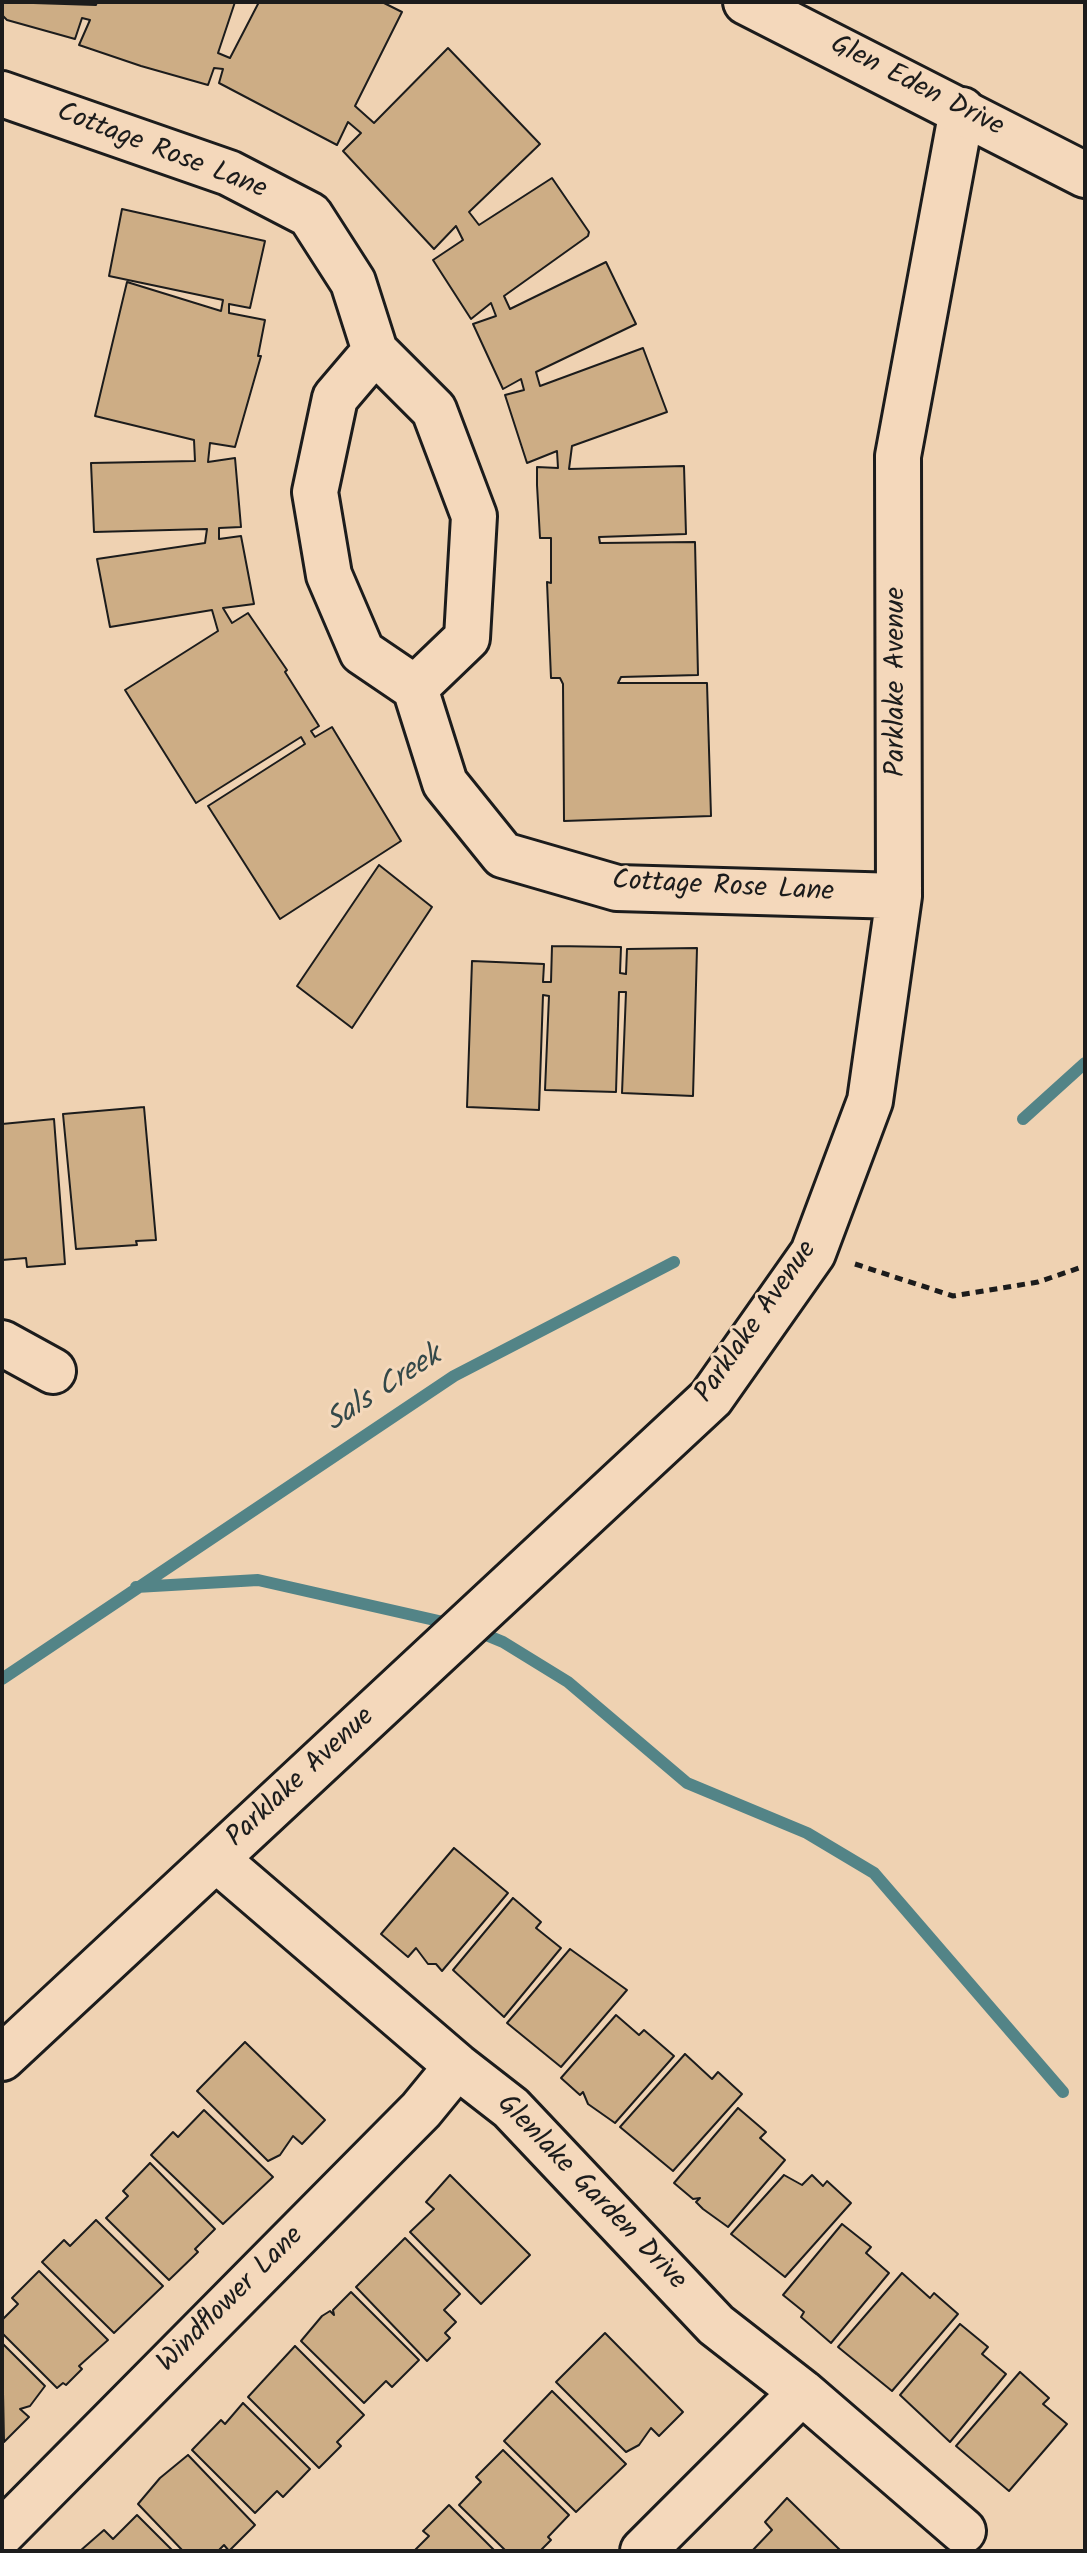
<!DOCTYPE html>
<html>
<head>
<meta charset="utf-8">
<style>
	body { margin:0 }
	#map { position:relative; width:1087px; height:2553px; overflow:hidden; background:#efd2b2; font-family:Kalam,sans-serif }
	canvas { display:block }
	.frame { position:absolute; inset:0; border:4px solid #1c1c1c; pointer-events:none }
</style>
</head>
<body>
<div id="map">
<canvas width="1087" height="2553"></canvas>
<div class="frame"></div>
</div>
<script>
const ctx = document.querySelector('canvas').getContext('2d');
ctx.lineJoin = 'round';
function toPath(rows) {
  const path = new Path2D();
  for (const r of rows) {
    path.moveTo(r[0], r[1]);
    for (let i = 2; i < r.length; i += 2) path.lineTo(r[i], r[i + 1]);
  }
  return path;
}
function stroke(path, color, width, dash) {
  ctx.strokeStyle = color;
  ctx.lineWidth = width;
  ctx.lineCap = dash ? 'butt' : 'round';
  ctx.setLineDash(dash || []);
  ctx.stroke(path);
}
function paint(path, color) {
  ctx.fillStyle = color;
  ctx.fill(path, 'evenodd');
}
function drawText(font, color, halo, rows, align = 'center') {
  ctx.font = font + ' Kalam,sans-serif';
  ctx.lineWidth = 6;
  ctx.setLineDash([]);
  ctx.textBaseline = 'middle';
  ctx.strokeStyle = halo;
  ctx.fillStyle = color;
  for (const [text, x, y, turn = 0] of rows) {
    ctx.save();
    ctx.translate(x, y);
    ctx.rotate((+turn || 0) * Math.PI / 180);
    ctx.textAlign = isNaN(turn) ? turn : align;
    if (halo) ctx.strokeText(text, 0, 0);
    ctx.fillText(text, 0, 0);
    ctx.restore();
  }
}
stroke(toPath([
	[1023,1119,1085,1063],
	[136,1587,258,1580,452,1624],
	[474,1630,503,1642,568,1682,687,1783,807,1833,874,1873,1063,2092],
	[2,1679,454,1376,674,1262]
]), '#538487', 12);
const building = toPath([
	[2,2,96,5,97,2,235,2,218,53,230,58,259,2,382,2,402,12,355,106,374,123,448,48,540,144,469,212,479,225,552,178,589,232,588,236,504,296,510,309,606,262,636,324,536,372,540,386,643,348,667,412,572,446,569,469,684,466,686,534,599,537,600,543,695,542,698,675,621,677,618,683,707,683,711,816,564,821,563,684,560,678,551,678,547,582,551,583,551,538,540,538,537,485,537,467,558,468,557,451,527,463,505,395,524,390,521,379,503,389,473,324,496,316,491,303,471,319,433,260,463,240,456,226,434,249,343,151,361,133,348,122,337,145,219,83,223,69,214,68,208,85,141,66,79,45,90,20,82,18,75,39,7,20,2,15,2,2],
	[122,209,265,241,250,308,229,304,229,313,265,320,258,356,261,356,235,447,210,443,208,462,235,458,241,527,219,528,219,539,241,536,254,604,223,608,232,623,248,613,287,670,285,672,319,726,311,731,315,737,332,727,401,841,280,919,208,806,305,744,301,737,196,803,125,690,218,631,212,610,110,627,97,559,205,543,207,529,94,532,91,463,195,461,194,440,95,416,127,282,221,311,223,300,109,276,122,209],
	[379,865,432,907,352,1028,297,986,379,865],
	[552,946,621,947,620,973,626,974,627,949,697,948,693,1096,622,1093,626,992,619,992,616,1092,545,1090,549,996,543,995,539,1110,467,1107,472,961,544,964,543,982,551,982,552,946],
	[144,1107,156,1240,136,1241,137,1245,76,1249,63,1114,144,1107],
	[54,1119,65,1264,27,1267,26,1258,2,1260,2,1124,54,1119],
	[454,1848,508,1893,442,1971,436,1964,428,1964,416,1948,408,1957,381,1934,454,1848],
	[513,1898,541,1922,536,1928,561,1948,504,2017,453,1970,513,1898],
	[570,1949,627,1990,561,2067,507,2023,570,1949],
	[616,2015,639,2035,644,2030,674,2056,615,2123,588,2104,583,2092,580,2095,561,2078,616,2015],
	[245,2042,325,2120,302,2144,293,2136,280,2155,268,2161,197,2091,245,2042],
	[685,2054,712,2079,718,2072,742,2094,673,2171,620,2127,685,2054],
	[738,2108,766,2132,760,2138,785,2160,728,2227,703,2209,696,2202,700,2198,693,2199,674,2183,738,2108],
	[204,2110,273,2177,223,2224,151,2155,173,2132,178,2137,204,2110],
	[150,2163,215,2229,195,2249,198,2252,169,2280,106,2218,128,2196,123,2191,150,2163],
	[450,2175,530,2255,481,2304,410,2232,434,2209,426,2202,450,2175],
	[784,2175,802,2185,812,2175,823,2186,827,2181,851,2203,785,2277,731,2234,784,2175],
	[96,2220,163,2286,114,2333,42,2262,64,2240,70,2246,96,2220],
	[842,2224,871,2247,866,2253,889,2273,831,2343,801,2317,804,2312,783,2295,842,2224],
	[405,2238,460,2294,444,2310,456,2322,445,2333,450,2338,427,2361,356,2287,405,2238],
	[39,2271,108,2340,79,2366,82,2369,66,2385,63,2383,57,2388,2,2333,2,2320,18,2304,12,2298,39,2271],
	[902,2273,930,2298,934,2293,958,2314,892,2391,838,2347,902,2273],
	[351,2292,419,2360,392,2387,386,2381,364,2403,301,2341,322,2316,330,2311,334,2315,333,2310,351,2292],
	[960,2324,988,2347,982,2354,1006,2374,950,2442,900,2395,960,2324],
	[605,2333,683,2412,659,2436,651,2428,639,2445,626,2452,556,2382,605,2333],
	[2,2343,45,2386,30,2406,20,2409,29,2417,4,2442,2,2343],
	[295,2346,364,2415,337,2442,341,2446,319,2468,248,2397,295,2346],
	[1020,2372,1049,2398,1043,2404,1067,2424,1009,2491,956,2446,1020,2372],
	[552,2391,626,2464,576,2512,504,2441,552,2391],
	[243,2403,310,2469,283,2497,277,2491,255,2513,192,2450,221,2420,225,2424,243,2403],
	[503,2450,569,2515,548,2537,551,2540,540,2551,506,2551,459,2505,481,2482,476,2477,503,2450],
	[188,2455,255,2525,229,2551,224,2545,218,2551,183,2551,138,2504,160,2478,188,2455],
	[787,2498,841,2551,752,2551,772,2530,765,2522,787,2498],
	[449,2505,495,2551,414,2551,429,2536,423,2531,449,2505],
	[137,2515,173,2551,80,2551,104,2530,113,2539,137,2515]
]);
paint(building, '#cdad85');
stroke(building, '#1c1c1c', 2);
const street = toPath([
	[2,94,229,173,310,215,353,282,375,351],
	[415,688,467,638,474,516,434,410,375,351,335,398,315,492,329,575,362,652,415,688,445,783,503,855,617,888,899,896],
	[2,1343,53,1371],
	[216,1859,457,2066,511,2108,716,2325,802,2392,963,2531],
	[2,2058,711,1398,813,1253,870,1101,899,896,898,456,962,110],
	[2,2533,421,2110,457,2066],
	[643,2551,802,2392]
]);
const secondary = toPath([
	[746,2,1085,175]
]);
stroke(street, '#1c1c1c', 50);
stroke(secondary, '#1c1c1c', 50);
stroke(toPath([
	[855,1264,953,1296,1038,1282,1085,1266]
]), '#1c1c1c', 5, [8, 6]);
stroke(street, '#f4d8bb', 44);
stroke(secondary, '#f4d8bb', 44);
drawText('28px', '#1c1c1c', '#f4d8bb', [
	["Glen Eden Drive",916,88,27],
	["Cottage Rose Lane",161,153,21],
	["Parklake Avenue",898,682,-90],
	["Cottage Rose Lane",723,889,3],
	["Parklake Avenue",758,1323,-55],
	["Parklake Avenue",302,1779,-43],
	["Glenlake Garden Drive",590,2194,46],
	["Windflower Lane",232,2301,-45]
]);
drawText('italic 30px', '#334849', '#f4d8bb', [
	["Sals Creek",385,1391,-33]
]);
</script>
</body>
</html>
